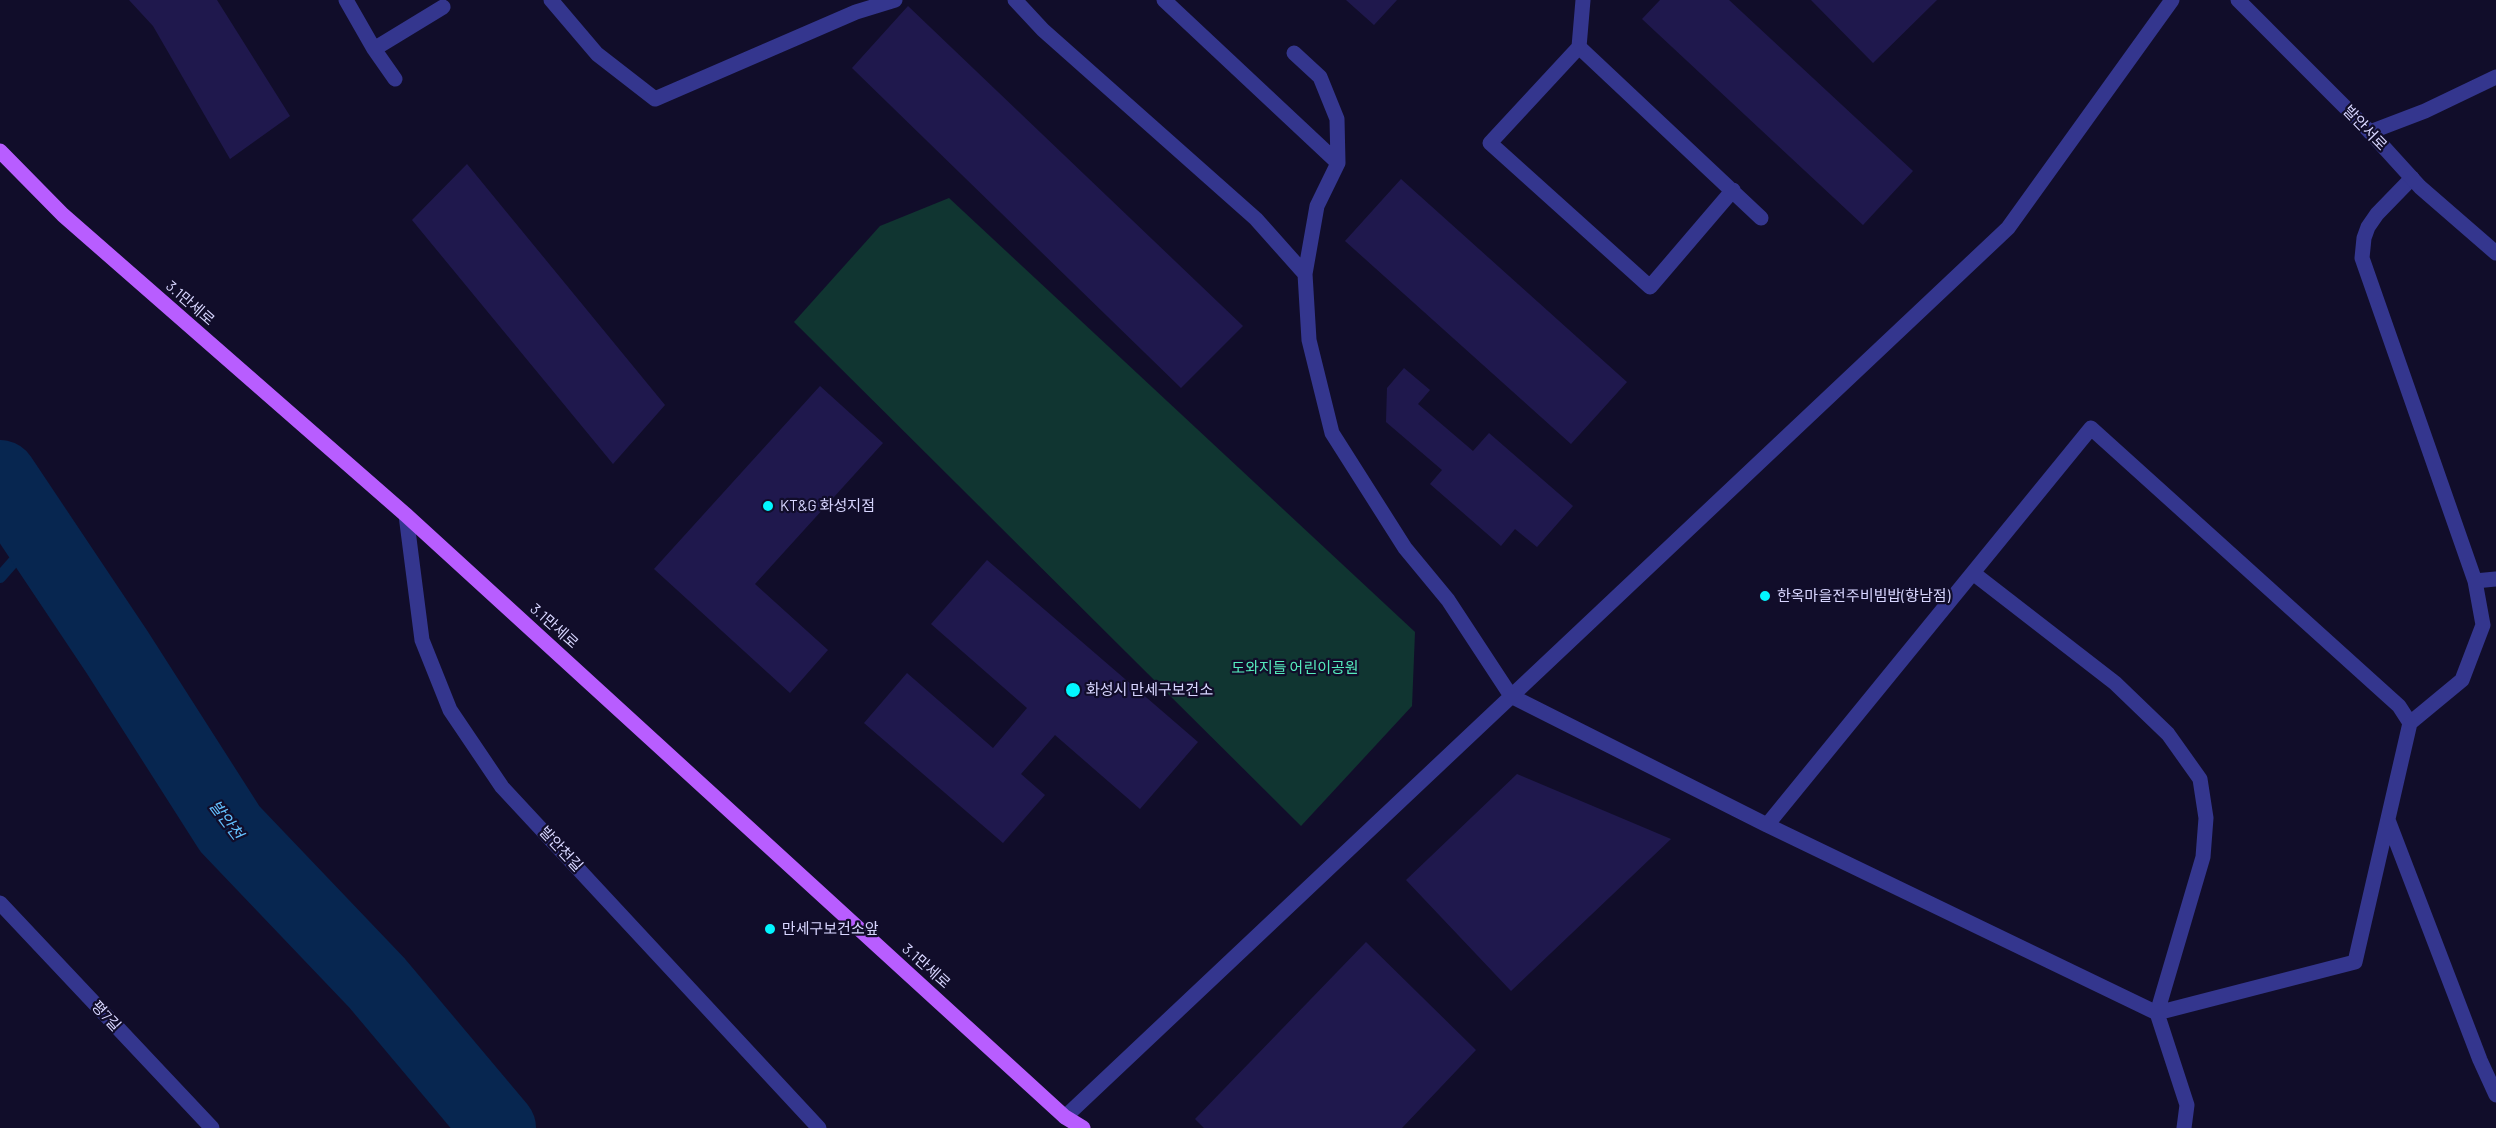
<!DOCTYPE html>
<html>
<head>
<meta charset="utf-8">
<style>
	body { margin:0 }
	canvas { display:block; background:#110d2a }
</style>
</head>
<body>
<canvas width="2496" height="1128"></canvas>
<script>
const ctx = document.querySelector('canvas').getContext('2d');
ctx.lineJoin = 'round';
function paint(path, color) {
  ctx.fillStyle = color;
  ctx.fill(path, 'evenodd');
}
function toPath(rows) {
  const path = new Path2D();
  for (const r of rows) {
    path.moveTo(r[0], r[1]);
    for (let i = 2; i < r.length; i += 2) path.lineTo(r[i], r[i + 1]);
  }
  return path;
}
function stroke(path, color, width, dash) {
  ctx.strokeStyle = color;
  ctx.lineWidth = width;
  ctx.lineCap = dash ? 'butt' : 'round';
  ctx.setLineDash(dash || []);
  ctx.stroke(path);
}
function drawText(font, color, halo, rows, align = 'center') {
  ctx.font = font + ' Barlow,"Noto Sans KR",sans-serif';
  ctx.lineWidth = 4.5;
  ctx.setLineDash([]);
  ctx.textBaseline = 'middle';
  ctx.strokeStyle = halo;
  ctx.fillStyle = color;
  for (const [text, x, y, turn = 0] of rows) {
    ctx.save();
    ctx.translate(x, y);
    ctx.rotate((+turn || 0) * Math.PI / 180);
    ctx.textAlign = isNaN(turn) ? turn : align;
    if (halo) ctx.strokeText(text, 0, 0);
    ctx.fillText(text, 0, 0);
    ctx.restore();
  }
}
paint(toPath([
	[949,198,1415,632,1412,706,1301,826,794,322,880,226]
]), '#103531');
stroke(toPath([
	[0,577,38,534]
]), '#072650', 12);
stroke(toPath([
	[0,477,117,652,230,829,377,983,499,1128]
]), '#072650', 74);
paint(toPath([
	[129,0,217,0,290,116,230,159,153,26],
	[1346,0,1397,0,1374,25],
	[1660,0,1729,0,1913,171,1863,225,1642,19],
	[1811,0,1937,0,1873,63],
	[908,6,1243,326,1181,388,852,68],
	[467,164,665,405,613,464,412,220],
	[1401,179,1627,382,1571,444,1345,241],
	[1404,368,1430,390,1418,404,1473,451,1489,433,1573,506,1537,547,1515,529,1501,546,1430,484,1442,470,1386,422,1387,388],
	[820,386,883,443,755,584,828,650,790,693,654,569],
	[987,560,1198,742,1140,809,1055,735,1021,774,1045,795,1003,843,864,723,907,673,993,748,1027,708,931,624],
	[1517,774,1671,839,1511,991,1406,880],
	[1366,942,1476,1050,1402,1128,1204,1128,1195,1119]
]), '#1f184d');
stroke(toPath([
	[346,0,374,49,395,79],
	[551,0,597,54,655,99,856,12,895,0],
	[1015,0,1043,30,1256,219,1305,274,1309,340,1332,433,1405,548,1448,600,1511,696,1767,825,2091,428,2399,706,2410,723,2355,962,2157,1013,1767,825],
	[1164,0,1338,163],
	[1583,0,1579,47,1761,218],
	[1579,47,1490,143,1650,287,1733,190],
	[374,49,443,7],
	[1294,53,1320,77,1337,119,1338,163,1317,206,1305,274],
	[2370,132,2425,111,2496,77],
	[2412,178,2377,214,2368,227,2364,238,2362,258,2475,581,2496,579],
	[406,515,422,640,450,710,502,787,819,1128],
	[1973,573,2115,683,2168,734,2200,779,2206,818,2203,857,2157,1013,2187,1105,2184,1128],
	[2410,723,2462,680,2483,625,2475,581],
	[2388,820,2480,1060,2496,1095],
	[0,903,212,1128],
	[1065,1117,2008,228,2172,0]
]), '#34368e', 15);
stroke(toPath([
	[2238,0,2370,132,2420,187,2496,253]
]), '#34368e', 15);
stroke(toPath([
	[0,151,63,215,406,515,1065,1117,1083,1128]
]), '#b85dff', 15);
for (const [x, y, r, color] of [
	[768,506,6,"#02f6ff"],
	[1765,596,6,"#02f6ff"],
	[1073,690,8,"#02f6ff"],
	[770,929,6,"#02f6ff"]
]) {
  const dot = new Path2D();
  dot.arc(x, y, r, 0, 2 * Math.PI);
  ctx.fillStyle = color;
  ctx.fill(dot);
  stroke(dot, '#110d2a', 2);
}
drawText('15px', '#d8d6ff', '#110d2a', [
	["발안서로",2365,128,46],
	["3.1만세로",190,303,41],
	["3.1만세로",554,626,42],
	["발안천길",561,849,47],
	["3.1만세로",926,966,42],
	["평7길",106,1016,47]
]);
drawText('15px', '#d8d6ff', '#110d2a', [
	["KT&G 화성지점",780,506],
	["한옥마을전주비빔밥(향남점)",1777,596],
	["화성시 만세구보건소",1086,690],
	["만세구보건소앞",782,929]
], 'left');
drawText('15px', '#55ecbd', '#110d2a', [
	["도와지들 어린이공원",1295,668]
]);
drawText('italic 16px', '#64c1ff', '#110d2a', [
	["발안천",226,820,53]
]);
</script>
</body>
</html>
